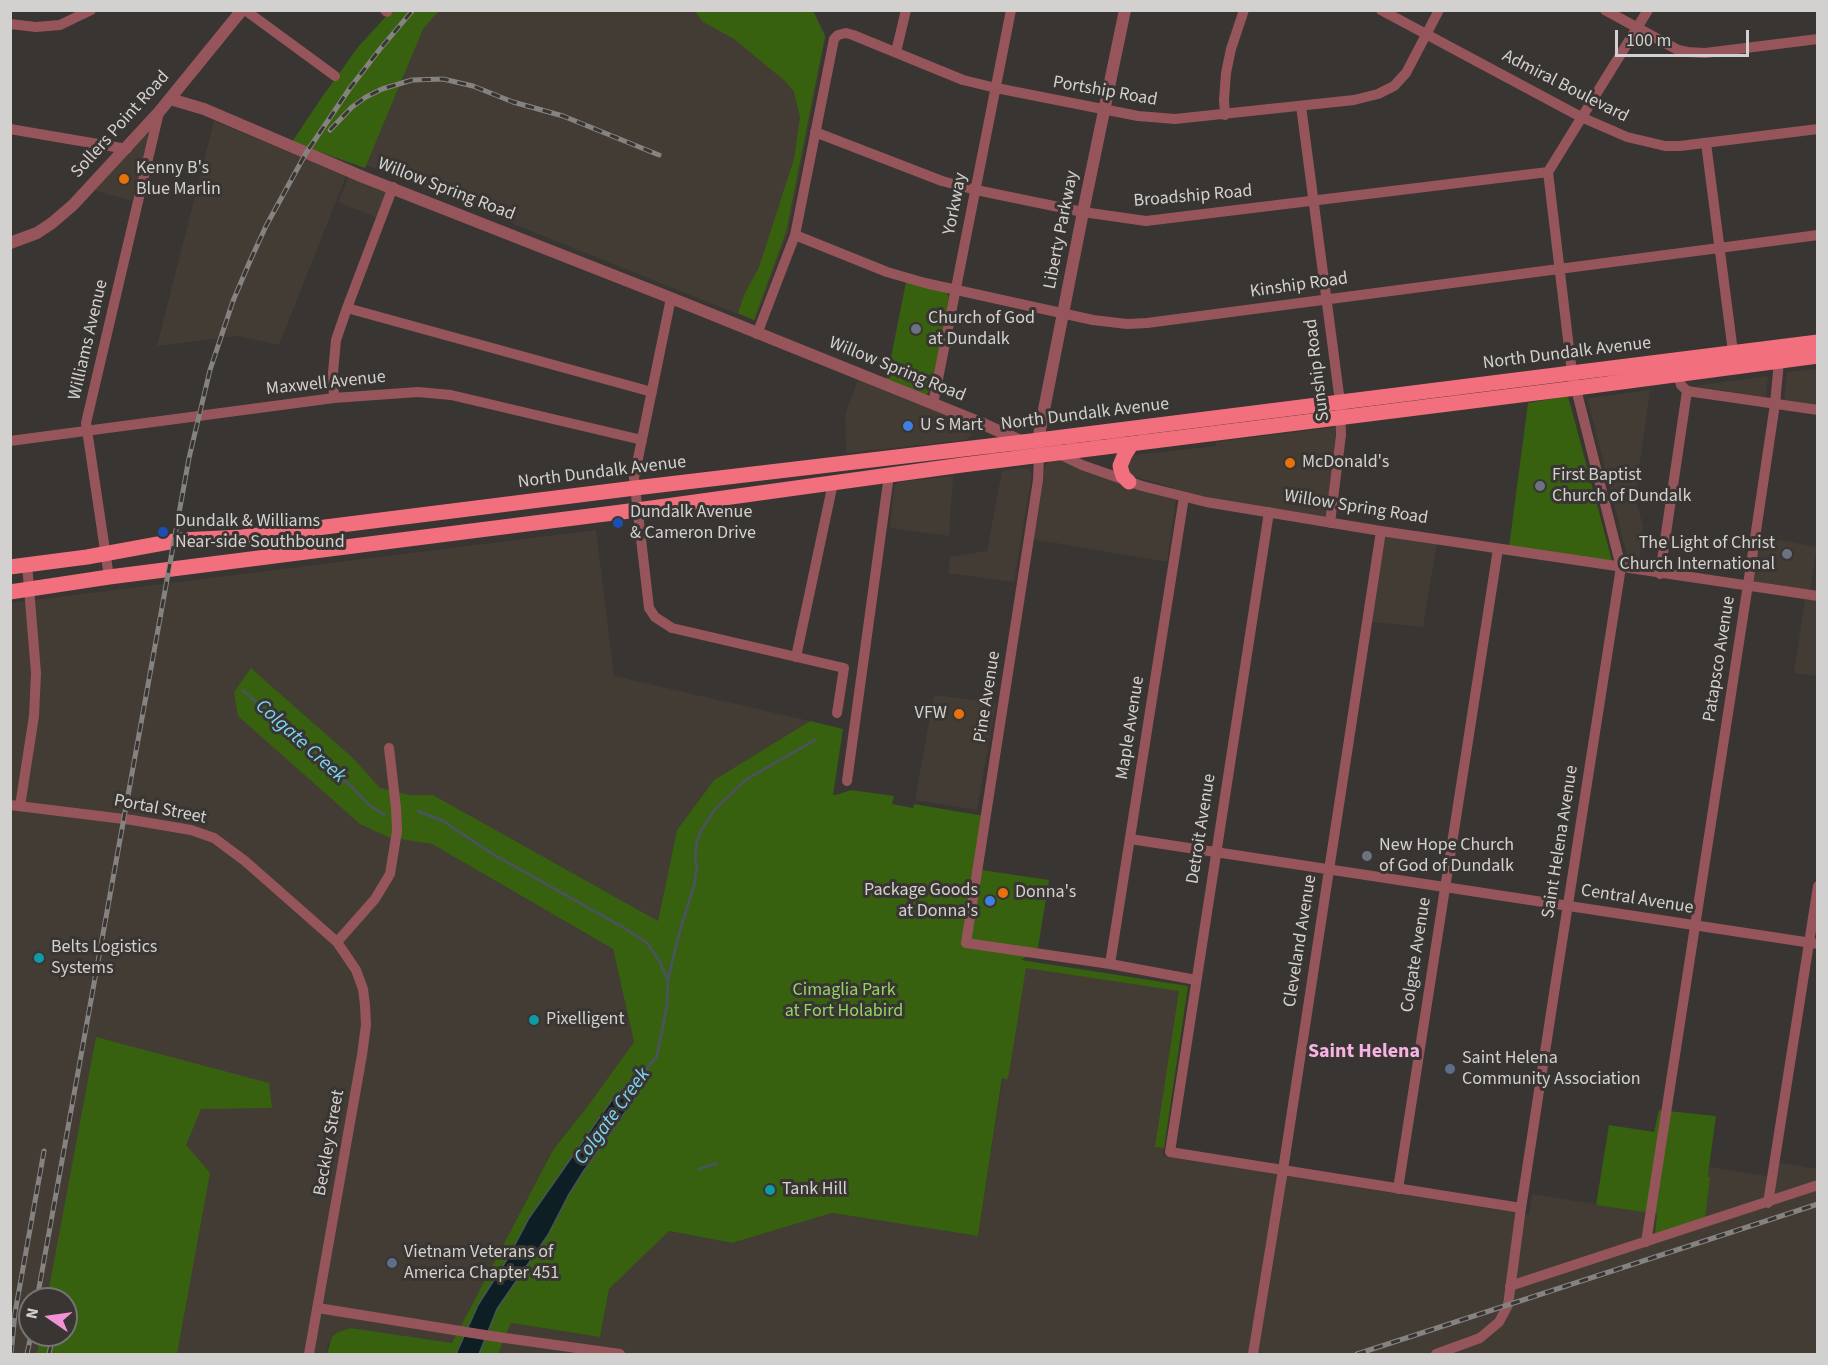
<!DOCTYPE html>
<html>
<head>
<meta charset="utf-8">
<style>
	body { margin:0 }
	#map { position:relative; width:1828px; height:1365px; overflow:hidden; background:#383532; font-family:"Source Sans 3",sans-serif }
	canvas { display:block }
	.frame { position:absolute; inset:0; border:12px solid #d3d1cf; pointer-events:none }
	.north { position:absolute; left:18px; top:1287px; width:60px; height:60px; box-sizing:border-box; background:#383532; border:2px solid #767371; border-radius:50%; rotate:283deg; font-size:16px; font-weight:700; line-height:24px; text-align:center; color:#d3d1cf }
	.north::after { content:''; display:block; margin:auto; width:21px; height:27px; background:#f391d5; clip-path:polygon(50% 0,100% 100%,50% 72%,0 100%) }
	.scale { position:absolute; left:1615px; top:30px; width:134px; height:27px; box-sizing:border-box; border:3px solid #d3d1cf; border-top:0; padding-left:8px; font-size:18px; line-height:21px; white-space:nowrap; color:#d3d1cf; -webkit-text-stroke:4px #383532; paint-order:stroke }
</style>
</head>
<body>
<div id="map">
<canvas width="1828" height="1365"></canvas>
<div class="frame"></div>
<div class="north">N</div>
<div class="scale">100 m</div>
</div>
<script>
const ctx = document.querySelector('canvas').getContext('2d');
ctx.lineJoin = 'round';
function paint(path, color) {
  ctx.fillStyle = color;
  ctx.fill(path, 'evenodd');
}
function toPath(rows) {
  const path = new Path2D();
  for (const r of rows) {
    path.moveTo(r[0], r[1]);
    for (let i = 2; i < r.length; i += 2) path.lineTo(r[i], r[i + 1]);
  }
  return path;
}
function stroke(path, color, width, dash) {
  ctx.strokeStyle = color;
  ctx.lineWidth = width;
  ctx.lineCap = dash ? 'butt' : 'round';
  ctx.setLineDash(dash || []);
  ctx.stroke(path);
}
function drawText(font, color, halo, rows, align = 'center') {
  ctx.font = font + ' "Source Sans 3",sans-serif';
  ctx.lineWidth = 6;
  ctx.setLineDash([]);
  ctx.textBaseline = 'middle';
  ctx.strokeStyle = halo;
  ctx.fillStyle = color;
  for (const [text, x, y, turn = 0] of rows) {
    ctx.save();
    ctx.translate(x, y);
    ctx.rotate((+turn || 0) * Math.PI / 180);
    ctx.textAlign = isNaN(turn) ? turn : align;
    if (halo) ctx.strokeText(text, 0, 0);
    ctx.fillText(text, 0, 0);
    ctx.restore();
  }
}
paint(toPath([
	[430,11,814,11,826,36,788,233,755,321,322,147],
	[214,121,346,176,279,345,237,336,157,346],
	[144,134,149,137,132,201,93,190],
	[349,176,385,190,387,195,377,218,338,202],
	[1817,369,1817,406,1784,401,1787,372],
	[1768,376,1766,397,1693,386],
	[858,380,969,424,973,429,971,436,966,440,846,453,845,415],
	[1650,390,1635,497,1643,526,1639,562,1628,559,1588,401,1589,398],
	[1336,427,1328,518,1196,495,1133,476,1127,469,1129,458,1135,455,1215,446,1216,442],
	[1060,460,1176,500,1167,562,1032,539,1043,472,1046,464,1051,461],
	[1019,468,1029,469,1032,475,1014,582,948,573,950,557,987,551,1002,471],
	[953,476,949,536,890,528,894,486,899,482],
	[596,530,614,676,810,721,714,780,677,830,658,922,433,795,410,795,380,789,353,758,251,668,413,839,432,844,613,949,634,1042,587,1107,553,1150,452,1344,351,1328,328,1344,327,1354,11,1354,10,603],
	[30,1299,66,1299,66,1335,30,1335],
	[1384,535,1437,543,1423,627,1371,622],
	[1757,536,1817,547,1810,590,1751,581],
	[1805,599,1817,601,1817,676,1794,673],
	[934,695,996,703,977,810,915,800],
	[1021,960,1188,986,1163,1156,1529,1215,1532,1194,1657,1214,1655,1233,1708,1177,1709,1167,1767,1176,1776,1174,1777,1163,1782,1164,1782,1163,1817,1169,1817,1354,498,1354,511,1323,600,1337,609,1289,668,1231,732,1243,832,1213,978,1236]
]), '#433c34');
paint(toPath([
	[694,10,813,11,825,36,786,232,754,320,738,313,744,295,759,267,794,159,800,117,794,92,785,81,734,39,703,22],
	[391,11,439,11,423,29,365,168,292,142,322,97,358,47],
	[906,282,944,291,949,296,936,367,931,387,927,395,886,382],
	[1568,396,1612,561,1509,547,1528,403],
	[251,668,353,758,380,788,410,795,433,795,658,921,677,830,714,780,810,721,843,729,833,795,836,795,851,790,894,796,892,804,913,808,914,804,990,817,982,870,1049,880,1038,948,1021,960,1188,986,1164,1148,1155,1147,1179,991,1026,968,1008,1079,1002,1078,978,1236,832,1213,732,1243,669,1231,609,1289,600,1337,511,1323,498,1354,327,1354,332,1337,338,1332,351,1328,452,1343,553,1150,587,1107,634,1042,613,949,432,844,388,837,360,824,238,716,234,692],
	[96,1037,269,1083,272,1108,201,1109,186,1145,210,1173,177,1354,37,1354,40,1335,66,1335,66,1299,47,1299],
	[1659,1110,1716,1116,1709,1167,1708,1177,1710,1177,1705,1218,1655,1234,1657,1214,1596,1205,1609,1125,1654,1132]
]), '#37600f');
const water = toPath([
	[634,1078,638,1079,642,1084,635,1098,583,1172,568,1196,548,1235,497,1309,479,1354,456,1354,478,1305,508,1258,529,1218,614,1097,634,1078]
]);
paint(water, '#0d1e24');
stroke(water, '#485457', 1.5);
stroke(toPath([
	[243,690,300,743,351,786,370,806,385,815],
	[418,811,443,821,491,853,626,929,647,943,660,962,668,981,667,1005,657,1056,636,1082],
	[668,979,680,930,694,886,697,867,695,858,697,841,702,829,716,808,747,779,815,740],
	[699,1169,717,1163]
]), '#485457', 3);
stroke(toPath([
	[245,10,335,76],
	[385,10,387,12],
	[1381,10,1581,117,1627,137,1665,146,1680,146,1818,129],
	[1605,10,1678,50,1688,52,1705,53,1818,39],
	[10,24,36,27,60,25,91,10],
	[896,52,906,10],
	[1301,106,1340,402,1341,435,1330,523],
	[1225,115,1224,100,1226,73,1231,49,1244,10],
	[10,129,127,149],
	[815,132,942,181,976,190,1083,212,1146,221,1548,172],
	[1706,143,1733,352],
	[1548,172,1648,10],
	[795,235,887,272,925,283,1093,320,1127,324,1147,323,1818,235],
	[671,298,634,478,649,608,655,617,672,628,844,668,837,713],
	[347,308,652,392],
	[757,334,795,235,834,39,838,35,846,33,853,35,963,80,996,88,1138,116,1175,119,1354,100,1378,94,1394,86,1406,73,1439,10],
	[1678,374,1681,385,1687,391,1818,410],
	[334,398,333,373,336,340,347,308,393,187],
	[933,404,1011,10],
	[10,441,334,398,418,392,451,395,642,440],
	[1059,454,1082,465,1142,486,1206,502,1381,531,1818,596],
	[1039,457,1038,480,966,943,1110,964,1196,980],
	[1269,512,1170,1152,1521,1208],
	[1660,574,1687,391],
	[109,577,86,423,159,112],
	[796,657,833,483],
	[847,781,889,475],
	[10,805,132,820,191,830,214,838,245,861,337,942,356,970,363,989,365,1005,366,1025,362,1055,309,1354],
	[20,806,34,716,36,673,27,564],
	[1130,839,1818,944],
	[337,942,375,899,390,874,397,831,396,808,389,748],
	[1110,964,1184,497],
	[1398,1189,1498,549],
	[1768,1203,1818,886],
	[1646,1242,1749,578,1775,404,1779,361],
	[1510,1286,1818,1185],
	[318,1308,491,1336,620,1354],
	[1253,1354,1283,1170,1381,531],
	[1436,1354,1480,1338,1499,1322,1508,1305,1521,1208,1555,987,1621,567,1572,373,1548,172]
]), '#96555b', 10);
stroke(toPath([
	[170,99,204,109,363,177,671,298,981,423,1023,442],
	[10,243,37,233,52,223,73,205,159,112,242,10],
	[1039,457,1038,440,1083,212,1125,10]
]), '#96555b', 12);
stroke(toPath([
	[1129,482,1123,476,1120,466,1125,454,1131,445],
	[10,567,87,557,180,540,242,537,325,527,635,488,1023,442,1818,342],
	[10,592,109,577,637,510,962,465,1576,388,1818,356]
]), '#f26f7e', 15);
const rail = toPath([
	[330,130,352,107,366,97,382,89,412,80,443,79,473,86,513,102,563,116,659,155],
	[37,1299,189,458,210,370,233,301,250,261,266,226,306,153,350,88,380,49,413,10],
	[11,1354,15,1313,44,1151],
	[27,1354,31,1335],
	[49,1354,53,1335],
	[1357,1354,1818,1204]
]);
stroke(rail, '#858380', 5);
stroke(rail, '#383532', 3, [9]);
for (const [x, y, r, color] of [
	[124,179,6,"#e8710a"],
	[916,329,6,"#6b7280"],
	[908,426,6,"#3f7fe0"],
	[1290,463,6,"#e8710a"],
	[1540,486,6,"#6b7280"],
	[618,523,6,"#1a4fb4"],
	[163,532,6,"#1a4fb4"],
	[1787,554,6,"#6b7280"],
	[959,714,6,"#e8710a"],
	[1367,856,6,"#6b7280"],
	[1003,893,6,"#e8710a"],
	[990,901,6,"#3f7fe0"],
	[39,958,6,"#0f9aa8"],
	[534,1020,6,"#0f9aa8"],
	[1450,1069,6,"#5c6f8a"],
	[770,1190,6,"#0f9aa8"],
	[392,1263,6,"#5c6f8a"]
]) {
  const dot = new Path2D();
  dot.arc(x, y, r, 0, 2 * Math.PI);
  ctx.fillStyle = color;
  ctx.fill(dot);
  stroke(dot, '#383532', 2);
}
drawText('18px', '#d3d1cf', '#383532', [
	["Admiral Boulevard",1565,87,27],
	["Portship Road",1105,92,10],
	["Sollers Point Road",121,125,-48],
	["Willow Spring Road",446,190,21],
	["Broadship Road",1193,197,-5],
	["Yorkway",956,204,-79],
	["Liberty Parkway",1062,230,-79],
	["Kinship Road",1299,286,-8],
	["Williams Avenue",89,340,-77],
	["North Dundalk Avenue",1567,354,-7],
	["Willow Spring Road",897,370,22],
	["Sunship Road",1318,370,-97],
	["Maxwell Avenue",326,384,-6],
	["North Dundalk Avenue",1085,415,-7],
	["North Dundalk Avenue",602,473,-7],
	["Willow Spring Road",1356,508,9],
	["Patapsco Avenue",1720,659,-81],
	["Pine Avenue",988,697,-81],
	["Maple Avenue",1131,728,-81],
	["Portal Street",160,810,11],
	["Detroit Avenue",1202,829,-81],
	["Saint Helena Avenue",1561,842,-81],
	["Central Avenue",1637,900,9],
	["Cleveland Avenue",1301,941,-81],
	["Colgate Avenue",1417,955,-81],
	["Beckley Street",330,1143,-80]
]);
drawText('18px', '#d3d1cf', '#383532', [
	["Kenny B's",136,169],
	["Blue Marlin",136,190],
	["Church of God",928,319],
	["at Dundalk",928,340],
	["U S Mart",920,426],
	["McDonald's",1302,463],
	["First Baptist",1552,476],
	["Church of Dundalk",1552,497],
	["Dundalk Avenue",630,513],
	["& Cameron Drive",630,534],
	["Dundalk & Williams",175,522],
	["Near-side Southbound",175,543],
	["The Light of Christ",1775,544,"right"],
	["Church International",1775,565,"right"],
	["VFW",947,714,"right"],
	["New Hope Church",1379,846],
	["of God of Dundalk",1379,867],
	["Package Goods",978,891,"right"],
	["at Donna's",978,912,"right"],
	["Donna's",1015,893],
	["Belts Logistics",51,948],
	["Systems",51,969],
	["Pixelligent",546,1020],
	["Saint Helena",1462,1059],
	["Community Association",1462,1080],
	["Tank Hill",782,1190],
	["Vietnam Veterans of",404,1253],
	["America Chapter 451",404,1274]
], 'left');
drawText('18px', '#94d564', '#383532', [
	["Cimaglia Park",844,991],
	["at Fort Holabird",844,1012]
]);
drawText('italic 20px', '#7cd5f4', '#383532', [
	["Colgate Creek",300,742,42],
	["Colgate Creek",613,1117,-54]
]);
drawText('bold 20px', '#f8b3e2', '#383532', [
	["Saint Helena",1364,1053]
]);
</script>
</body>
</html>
